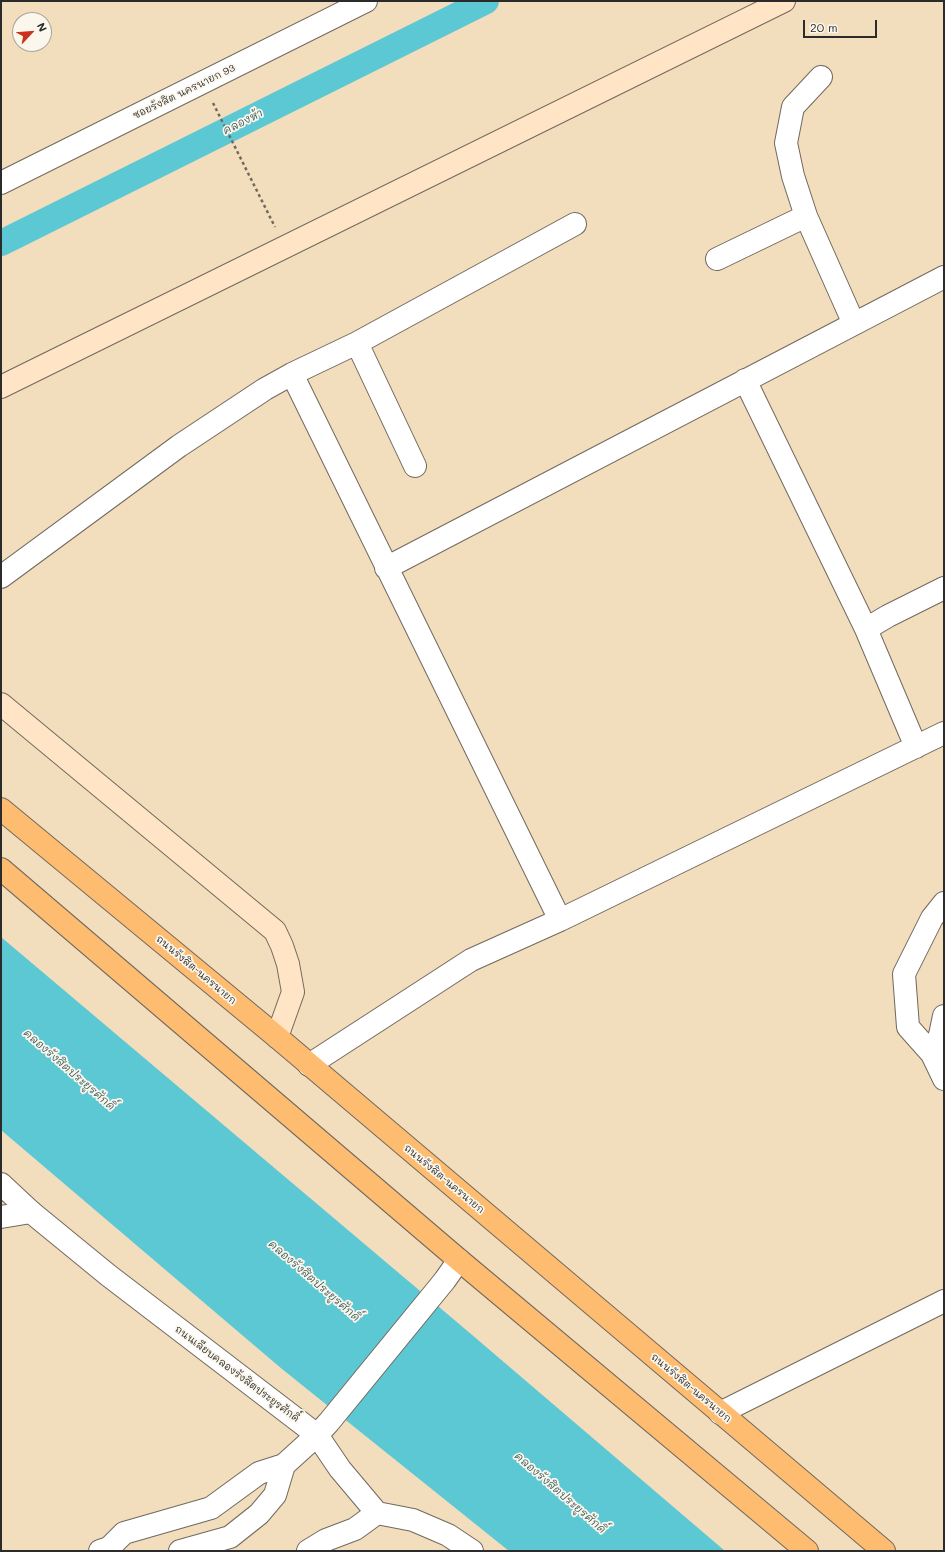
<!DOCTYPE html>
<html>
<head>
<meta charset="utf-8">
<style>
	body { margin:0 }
	#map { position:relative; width:945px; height:1552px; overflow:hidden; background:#f2ddbd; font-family:Mali,sans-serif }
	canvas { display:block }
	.frame { position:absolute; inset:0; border:2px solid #2b2b2b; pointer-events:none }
	.north { position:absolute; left:12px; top:12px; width:40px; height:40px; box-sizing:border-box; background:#fbf7ec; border:1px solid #a8a59f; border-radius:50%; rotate:64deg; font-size:11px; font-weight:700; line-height:16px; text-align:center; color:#2b2b2b }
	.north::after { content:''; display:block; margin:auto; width:14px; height:18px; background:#c8321e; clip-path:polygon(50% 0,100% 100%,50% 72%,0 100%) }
	.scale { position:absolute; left:803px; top:20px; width:74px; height:18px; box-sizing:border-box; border:2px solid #2b2b2b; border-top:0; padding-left:5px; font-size:12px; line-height:14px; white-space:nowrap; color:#2b2b2b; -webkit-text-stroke:3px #fbf7ec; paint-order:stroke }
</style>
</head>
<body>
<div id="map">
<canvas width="945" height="1552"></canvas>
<div class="frame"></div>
<div class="north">N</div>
<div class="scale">20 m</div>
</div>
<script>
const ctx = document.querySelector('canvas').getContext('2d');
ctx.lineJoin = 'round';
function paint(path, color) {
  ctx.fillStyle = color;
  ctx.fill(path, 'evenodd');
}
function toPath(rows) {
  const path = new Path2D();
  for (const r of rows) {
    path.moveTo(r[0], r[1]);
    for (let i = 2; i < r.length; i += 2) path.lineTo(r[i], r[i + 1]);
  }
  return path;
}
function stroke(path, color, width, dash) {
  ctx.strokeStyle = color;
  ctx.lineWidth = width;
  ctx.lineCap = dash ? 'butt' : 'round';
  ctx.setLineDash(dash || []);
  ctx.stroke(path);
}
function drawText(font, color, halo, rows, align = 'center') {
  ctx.font = font + ' Mali,"Playpen Sans Thai",sans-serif';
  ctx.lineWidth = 3.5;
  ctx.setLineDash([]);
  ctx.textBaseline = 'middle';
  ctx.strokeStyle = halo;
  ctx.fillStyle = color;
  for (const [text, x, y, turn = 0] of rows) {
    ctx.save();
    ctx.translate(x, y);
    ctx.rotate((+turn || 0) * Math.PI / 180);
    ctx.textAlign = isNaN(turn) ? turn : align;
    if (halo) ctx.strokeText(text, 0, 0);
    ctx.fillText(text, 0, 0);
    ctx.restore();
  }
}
paint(toPath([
	[1,937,471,1334,725,1551,509,1551,282,1369,1,1130]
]), '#5cc8d4');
stroke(toPath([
	[1,243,486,1]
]), '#5cc8d4', 26);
const minor = toPath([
	[821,77,793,107,786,143,793,176,806,216,854,324],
	[1,183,366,1],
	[717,259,806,216],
	[357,343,415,466],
	[292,374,560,920],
	[745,380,866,629],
	[386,568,944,277],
	[1,577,179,446,265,389,292,374,357,343,575,224],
	[916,747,866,629,888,616,944,588],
	[944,903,932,918,904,974,908,1027,932,1054,944,1079],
	[932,1054,940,1035,944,1016],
	[309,1065,471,960,560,920,944,733],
	[1,1217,31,1212],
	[720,1413,944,1301],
	[100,1551,109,1548,124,1533,211,1508,259,1473,284,1465,317,1435,329,1422,445,1280,459,1260],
	[180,1551,230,1537,259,1514,275,1495,284,1465],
	[308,1551,326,1540,355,1529,377,1513]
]);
const tertiary = toPath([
	[1,1184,31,1212,108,1275,317,1435,340,1469,377,1513,413,1520,448,1535,472,1551]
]);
const secondary = toPath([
	[1,387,784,1],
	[1,704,275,931,282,946,288,964,293,992,277,1037]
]);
const primary = toPath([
	[1,809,277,1037,884,1551],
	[1,869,459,1260,807,1551]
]);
stroke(minor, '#71695e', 24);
stroke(tertiary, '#71695e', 24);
stroke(secondary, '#71695e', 24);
stroke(primary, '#71695e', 24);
stroke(toPath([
	[213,103,275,227]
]), '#71695e', 2.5, [3, 3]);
stroke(minor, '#fff', 22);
stroke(tertiary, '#fff', 22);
stroke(secondary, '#ffe4c6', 22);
stroke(primary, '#febc70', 22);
drawText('10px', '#2b2b2b', '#fbf7ec', [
	["ซอยรังสิต นครนายก 93",184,92,-26],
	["ถนนรังสิต-นครนายก",196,970,40],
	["ถนนรังสิต-นครนายก",444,1179,40],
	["ถนนเลียบคลองรังสิตประยูรศักดิ์",237,1374,37],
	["ถนนรังสิต-นครนายก",691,1388,40]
]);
drawText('italic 11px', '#3a5a5e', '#fbf7ec', [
	["คลองห้า",243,122,-27],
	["คลองรังสิตประยูรศักดิ์",69,1070,41],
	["คลองรังสิตประยูรศักดิ์",314,1281,41],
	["คลองรังสิตประยูรศักดิ์",560,1493,41]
]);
</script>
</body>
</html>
